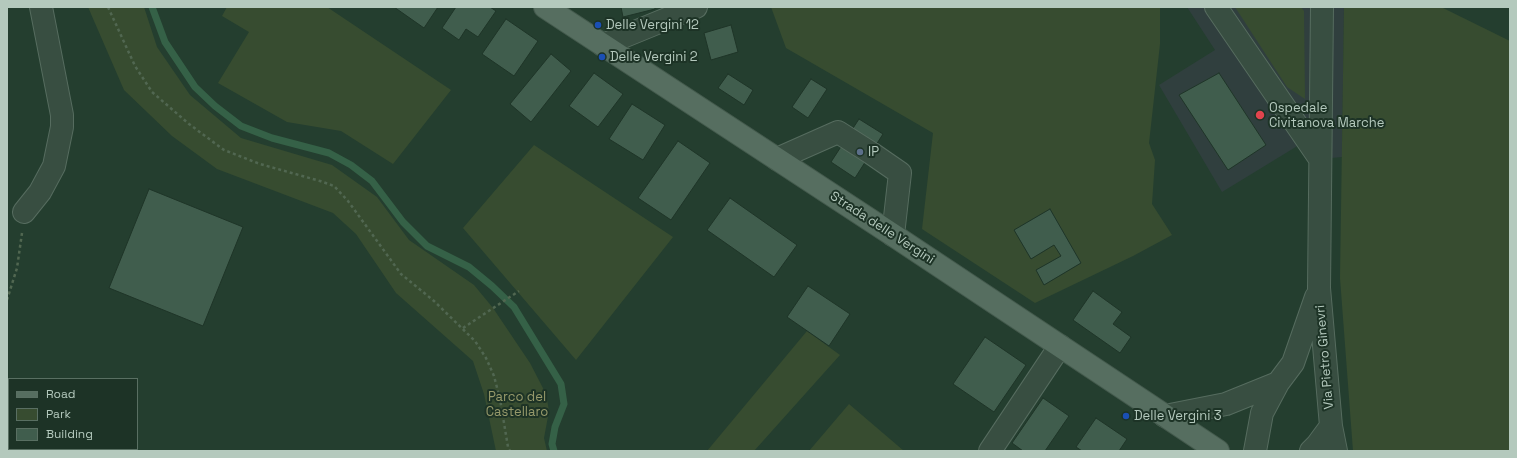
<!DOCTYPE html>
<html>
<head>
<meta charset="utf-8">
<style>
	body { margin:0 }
	#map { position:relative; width:1517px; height:458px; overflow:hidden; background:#243e2f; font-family:"Space Grotesk",sans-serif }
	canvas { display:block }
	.frame { position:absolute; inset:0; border:8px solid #b4c9bd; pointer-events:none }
	.legend { position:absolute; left:8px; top:378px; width:130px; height:72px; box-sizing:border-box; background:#1d3326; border:1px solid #596f62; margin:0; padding:5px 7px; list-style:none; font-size:12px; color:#b4c9bd }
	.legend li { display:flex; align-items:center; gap:8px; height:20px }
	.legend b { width:20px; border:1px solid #596f62 }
</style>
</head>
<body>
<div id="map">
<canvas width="1517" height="458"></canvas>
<div class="frame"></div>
<ul class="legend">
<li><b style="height:5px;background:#566e60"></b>Road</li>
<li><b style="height:11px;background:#374c30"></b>Park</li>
<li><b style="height:11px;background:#405d4d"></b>Building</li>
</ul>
</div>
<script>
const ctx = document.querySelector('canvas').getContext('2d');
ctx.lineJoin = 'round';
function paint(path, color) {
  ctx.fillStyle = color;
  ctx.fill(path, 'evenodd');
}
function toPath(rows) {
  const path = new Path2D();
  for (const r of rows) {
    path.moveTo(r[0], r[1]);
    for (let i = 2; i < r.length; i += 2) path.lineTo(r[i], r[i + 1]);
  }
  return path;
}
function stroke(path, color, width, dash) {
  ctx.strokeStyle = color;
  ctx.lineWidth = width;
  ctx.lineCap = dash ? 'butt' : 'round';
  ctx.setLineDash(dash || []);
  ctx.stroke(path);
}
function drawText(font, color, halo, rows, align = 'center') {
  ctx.font = font + ' "Space Grotesk",sans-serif';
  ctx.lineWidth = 4;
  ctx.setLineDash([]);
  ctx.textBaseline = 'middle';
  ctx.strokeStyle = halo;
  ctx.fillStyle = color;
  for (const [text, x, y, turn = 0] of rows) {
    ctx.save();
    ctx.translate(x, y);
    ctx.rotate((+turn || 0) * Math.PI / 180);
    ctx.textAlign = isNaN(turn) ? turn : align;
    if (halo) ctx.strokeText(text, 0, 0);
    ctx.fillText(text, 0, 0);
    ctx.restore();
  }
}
paint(toPath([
	[1187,7,1344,7,1342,157,1320,159,1299,145,1222,192,1159,85,1215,50]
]), '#303f3e');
paint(toPath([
	[88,7,144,7,157,47,190,95,241,138,332,165,377,197,409,240,474,285,493,308,530,363,546,394,549,411,544,438,547,451,496,451,484,394,473,361,396,293,356,234,333,213,217,169,172,136,124,90],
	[227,7,327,7,451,90,393,164,341,131,287,122,218,83,249,32,222,16],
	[771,7,1160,7,1160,44,1149,143,1155,160,1152,204,1172,235,1133,256,1035,303,922,229,933,133,786,48],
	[1050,209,1081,263,1044,285,1036,270,1061,256,1054,245,1031,259,1014,230],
	[1235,7,1301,7,1304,11,1305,99,1287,87],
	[1344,7,1441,7,1510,41,1510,451,1353,451,1340,278],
	[534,145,673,237,576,360,463,228],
	[807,331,840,355,754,451,707,451],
	[849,404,904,451,809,451]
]), '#374c30');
stroke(toPath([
	[152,7,165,42,195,87,215,106,241,126,272,138,329,153,351,165,372,181,403,222,427,246,469,267,492,286,514,307,561,384,564,404,555,427,552,444,554,451]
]), '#356147', 7);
const building = toPath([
	[394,7,438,7,424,28,394,7],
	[456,7,490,7,496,11,478,37,466,29,459,40,442,28,456,7],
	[621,7,655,7,655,9,623,17,621,7],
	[506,19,538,41,514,76,482,54,506,19],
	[731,25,738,52,711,60,704,33,731,25],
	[551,54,571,71,531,122,510,104,551,54],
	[594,73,623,94,598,127,569,106,594,73],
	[1219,73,1266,145,1228,170,1179,95,1219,73],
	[728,74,753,90,744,105,718,88,728,74],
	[811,79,827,89,808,118,792,107,811,79],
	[632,104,665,125,643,160,609,139,632,104],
	[859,119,883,134,855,178,831,162,859,119],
	[678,141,710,163,671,220,638,198,678,141],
	[149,189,243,227,203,326,109,288,149,189],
	[730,198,797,245,774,277,707,230,730,198],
	[1050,209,1081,263,1044,285,1036,270,1061,256,1054,245,1031,259,1014,230,1050,209],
	[808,286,850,314,829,346,787,317,808,286],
	[1093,291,1122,312,1113,324,1131,337,1120,353,1073,320,1093,291],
	[985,337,1026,365,994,412,953,384,985,337],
	[1043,398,1069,416,1045,451,1023,451,1012,443,1043,398],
	[1096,418,1127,439,1119,451,1082,451,1076,447,1096,418]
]);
paint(building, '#405d4d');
stroke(building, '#1f3528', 1);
const minor = toPath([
	[1216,7,1320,159],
	[1322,7,1319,288,1331,426,1336,451],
	[603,45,696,7],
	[777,159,838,132,871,153,900,173,893,235],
	[24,212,40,192,54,166,62,127,62,115,41,7],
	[1165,416,1226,404,1278,383],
	[990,451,1060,346],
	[1255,451,1262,413,1278,383,1293,363,1316,297],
	[1311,451,1317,445,1331,426]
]);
const major = toPath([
	[545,7,893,235,1218,451]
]);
stroke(minor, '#566c5f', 24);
stroke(major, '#445a4d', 24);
stroke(toPath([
	[108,7,135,66,152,92,189,124,224,150,260,164,320,181,334,186,348,201,401,274,434,301,475,341,486,358,494,376,500,399,508,447,510,451],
	[7,300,17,268,22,233],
	[463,328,519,291]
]), '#516751', 2.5, [3, 3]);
stroke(minor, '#384e41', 22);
stroke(major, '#566e60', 22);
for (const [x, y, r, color] of [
	[598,25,4,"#1a4fb4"],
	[602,57,4,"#1a4fb4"],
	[1260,115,5,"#e0444e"],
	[860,152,4,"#5c6f8a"],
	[1126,416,4,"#1a4fb4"]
]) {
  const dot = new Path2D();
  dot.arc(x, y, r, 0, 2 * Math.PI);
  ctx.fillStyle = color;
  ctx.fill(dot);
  stroke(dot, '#1d3326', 1.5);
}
drawText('13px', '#b4c9bd', '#1d3326', [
	["Delle Vergini 12",606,25],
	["Delle Vergini 2",610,57],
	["Ospedale",1269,108],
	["Civitanova Marche",1269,123],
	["IP",868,152],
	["Delle Vergini 3",1134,416]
], 'left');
drawText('13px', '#b4c9bd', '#1d3326', [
	["Strada delle Vergini",882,228,33],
	["Via Pietro Ginevri",1325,357,-95]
]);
drawText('13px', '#979a6b', '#1d3326', [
	["Parco del",517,397],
	["Castellaro",517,412]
]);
</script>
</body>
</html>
